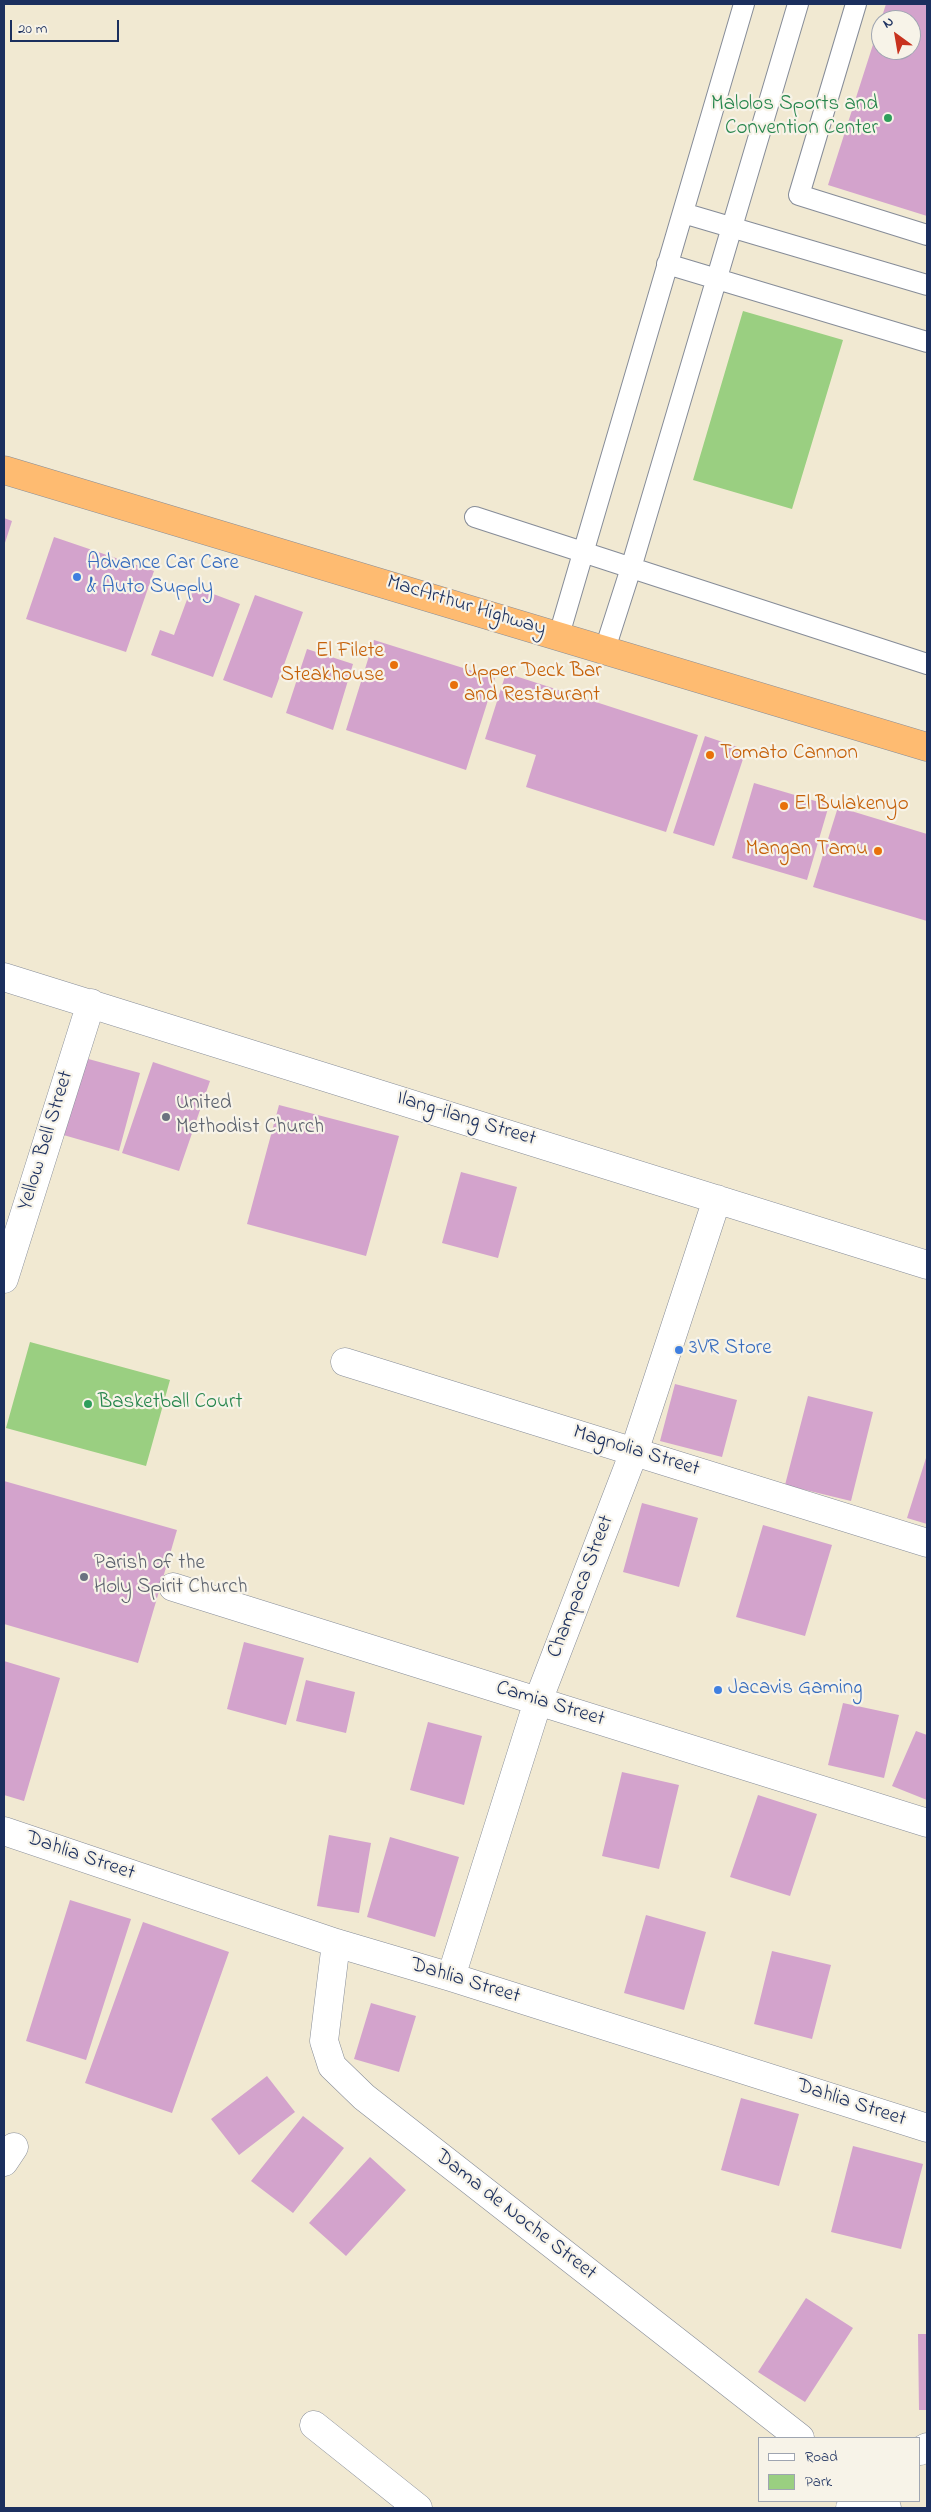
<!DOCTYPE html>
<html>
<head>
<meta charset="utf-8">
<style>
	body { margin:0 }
	#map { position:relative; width:931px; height:2512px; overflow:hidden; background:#f1e9d2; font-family:"Indie Flower",sans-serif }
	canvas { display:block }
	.frame { position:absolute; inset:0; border:5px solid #1b2f5e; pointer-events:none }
	.legend { position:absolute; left:758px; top:2437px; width:162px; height:65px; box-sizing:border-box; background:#f7f3e8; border:1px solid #9fa5b1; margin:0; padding:6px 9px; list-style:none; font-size:15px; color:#1b2f5e }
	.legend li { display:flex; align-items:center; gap:10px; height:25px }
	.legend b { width:25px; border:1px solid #9fa5b1 }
	.north { position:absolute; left:871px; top:10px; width:50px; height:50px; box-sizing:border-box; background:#f7f3e8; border:1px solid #9fa5b1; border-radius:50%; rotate:328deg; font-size:14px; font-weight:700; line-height:20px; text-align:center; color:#1b2f5e }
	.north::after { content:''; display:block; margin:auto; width:18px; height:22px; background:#c8321e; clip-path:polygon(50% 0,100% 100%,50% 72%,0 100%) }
	.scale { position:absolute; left:10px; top:20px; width:109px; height:22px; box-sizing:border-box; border:2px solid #1b2f5e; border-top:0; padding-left:6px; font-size:15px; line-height:18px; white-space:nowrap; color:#1b2f5e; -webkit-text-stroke:4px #f7f3e8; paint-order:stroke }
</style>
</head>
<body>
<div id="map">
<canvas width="931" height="2512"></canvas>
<div class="frame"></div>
<ul class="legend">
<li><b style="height:6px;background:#fff"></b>Road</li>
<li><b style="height:14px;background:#9acf81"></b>Park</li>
</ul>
<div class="north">N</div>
<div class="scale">20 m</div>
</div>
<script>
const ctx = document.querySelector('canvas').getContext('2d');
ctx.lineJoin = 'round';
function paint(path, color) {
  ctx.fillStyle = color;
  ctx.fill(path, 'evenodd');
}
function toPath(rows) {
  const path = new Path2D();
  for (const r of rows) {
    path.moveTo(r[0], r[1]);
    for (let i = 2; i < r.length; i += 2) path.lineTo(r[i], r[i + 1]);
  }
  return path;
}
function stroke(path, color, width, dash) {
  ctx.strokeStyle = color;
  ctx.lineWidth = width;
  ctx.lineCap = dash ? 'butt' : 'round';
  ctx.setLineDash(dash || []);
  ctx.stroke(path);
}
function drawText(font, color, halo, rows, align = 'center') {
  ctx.font = font + ' "Indie Flower",sans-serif';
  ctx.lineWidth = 4.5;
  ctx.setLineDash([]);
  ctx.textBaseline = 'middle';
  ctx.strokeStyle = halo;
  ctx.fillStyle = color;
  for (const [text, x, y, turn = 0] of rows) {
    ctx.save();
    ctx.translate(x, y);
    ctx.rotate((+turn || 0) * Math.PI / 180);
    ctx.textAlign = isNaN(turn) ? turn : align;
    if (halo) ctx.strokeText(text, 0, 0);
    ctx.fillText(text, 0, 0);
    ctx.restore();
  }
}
paint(toPath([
	[743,311,843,340,792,509,693,480],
	[30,1342,170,1380,146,1466,6,1428]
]), '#9acf81');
paint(toPath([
	[886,4,927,4,927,216,828,185],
	[881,20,911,20,911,50,881,50],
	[4,518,12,521,4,546],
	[54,537,154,571,126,652,26,619],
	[192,586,240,604,213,677,151,655,160,630,174,635],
	[255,595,303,612,272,698,223,680],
	[374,640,495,678,466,770,346,730],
	[307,649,353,664,333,730,286,713],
	[506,673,698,735,666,832,526,787,536,755,485,739],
	[705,736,746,750,714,846,673,833],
	[754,783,829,805,807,880,732,858],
	[838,807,927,834,927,921,813,887],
	[81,1057,140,1073,119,1151,60,1134],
	[153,1062,210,1081,179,1171,122,1153],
	[279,1105,399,1136,366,1256,247,1224],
	[461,1172,517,1187,498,1258,442,1243],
	[675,1384,737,1400,722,1457,660,1441],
	[808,1396,873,1412,851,1501,785,1485],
	[926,1458,927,1458,927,1524,907,1518],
	[4,1481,177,1530,138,1663,4,1624],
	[642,1503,698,1518,679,1587,623,1572],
	[763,1525,832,1545,805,1636,736,1617],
	[244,1642,304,1658,286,1725,227,1709],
	[4,1661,60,1678,24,1801,4,1795],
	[306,1680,355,1692,346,1733,296,1721],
	[843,1703,899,1715,884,1778,828,1765],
	[428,1722,482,1736,464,1805,410,1790],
	[916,1731,927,1735,927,1800,892,1786],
	[622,1772,679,1785,659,1869,602,1856],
	[758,1795,817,1814,790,1896,730,1877],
	[329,1835,371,1843,359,1913,317,1906],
	[390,1837,459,1857,435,1937,367,1917],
	[70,1900,131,1919,86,2060,26,2041],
	[646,1915,706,1932,684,2010,624,1993],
	[143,1922,229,1952,172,2113,85,2083],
	[772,1951,831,1965,812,2039,754,2024],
	[371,2003,416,2016,399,2072,354,2059],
	[267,2076,295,2112,239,2155,211,2119],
	[741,2098,799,2114,779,2186,721,2170],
	[303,2116,344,2148,293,2213,251,2181],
	[853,2146,923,2164,901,2249,831,2232],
	[370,2157,406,2190,346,2256,309,2223],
	[806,2298,853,2328,805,2402,758,2372],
	[918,2334,927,2334,927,2410,919,2410]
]), '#d3a3cc');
const lane = toPath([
	[856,4,799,195,927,235],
	[683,213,927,285],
	[667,264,927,342],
	[475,517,927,664],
	[559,635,744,4],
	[605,649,631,568,798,4]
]);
const street = toPath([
	[4,977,927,1265],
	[4,1279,91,1003],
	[345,1362,927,1543],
	[173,1587,927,1823],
	[4,1831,336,1943,451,1977,927,2128],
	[336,1943,324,2041,332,2066,364,2097,800,2438],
	[451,1977,538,1701,634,1452,717,1199],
	[4,2162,14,2147],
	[314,2425,418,2508],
	[920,2451,927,2447],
	[879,2501,887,2508],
	[850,2508,855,2501]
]);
const highway = toPath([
	[4,470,927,747]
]);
stroke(lane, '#868c98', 22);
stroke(street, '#868c98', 29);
stroke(highway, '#868c98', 29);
stroke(lane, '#fff', 20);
stroke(street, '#fff', 28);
stroke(highway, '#febb71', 28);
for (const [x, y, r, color] of [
	[888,118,5,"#2e9e5b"],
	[77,577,5,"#3f7fe0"],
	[394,665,5,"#e8710a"],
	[454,685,5,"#e8710a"],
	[710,755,5,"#e8710a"],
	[784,806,5,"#e8710a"],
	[878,851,5,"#e8710a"],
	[166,1117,5,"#6b7280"],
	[679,1350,5,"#3f7fe0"],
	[88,1404,5,"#2e9e5b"],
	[84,1577,5,"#6b7280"],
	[718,1690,5,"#3f7fe0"]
]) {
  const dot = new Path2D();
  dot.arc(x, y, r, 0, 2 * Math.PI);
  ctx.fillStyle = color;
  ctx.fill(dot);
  stroke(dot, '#f7f3e8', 2);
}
drawText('21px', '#27864d', '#f7f3e8', [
	["Malolos Sports and",878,106],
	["Convention Center",878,130],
	["Basketball Court",98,1404,"left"]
], 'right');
drawText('21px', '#366cbe', '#f7f3e8', [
	["Advance Car Care",87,565],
	["& Auto Supply",87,589],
	["3VR Store",689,1350],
	["Jacavis Gaming",728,1690]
], 'left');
drawText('21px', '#1b2f5e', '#f7f3e8', [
	["MacArthur Highway",466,607,17],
	["Ilang-ilang Street",466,1120,17],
	["Yellow Bell Street",47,1141,-73],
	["Magnolia Street",636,1452,17],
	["Champaca Street",582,1587,-69],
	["Camia Street",550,1705,17],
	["Dahlia Street",80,1857,19],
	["Dahlia Street",465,1982,17],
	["Dahlia Street",851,2104,18],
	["Dama de Noche Street",515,2216,38]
]);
drawText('21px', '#c56008', '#f7f3e8', [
	["El Filete",384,653,"right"],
	["Steakhouse",384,677,"right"],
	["Upper Deck Bar",464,673],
	["and Restaurant",464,697],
	["Tomato Cannon",720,755],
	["El Bulakenyo",794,806],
	["Mangan Tamu",868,851,"right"]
], 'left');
drawText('21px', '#5b616d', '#f7f3e8', [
	["United",176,1105],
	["Methodist Church",176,1129],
	["Parish of the",94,1565],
	["Holy Spirit Church",94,1589]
], 'left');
</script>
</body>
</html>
